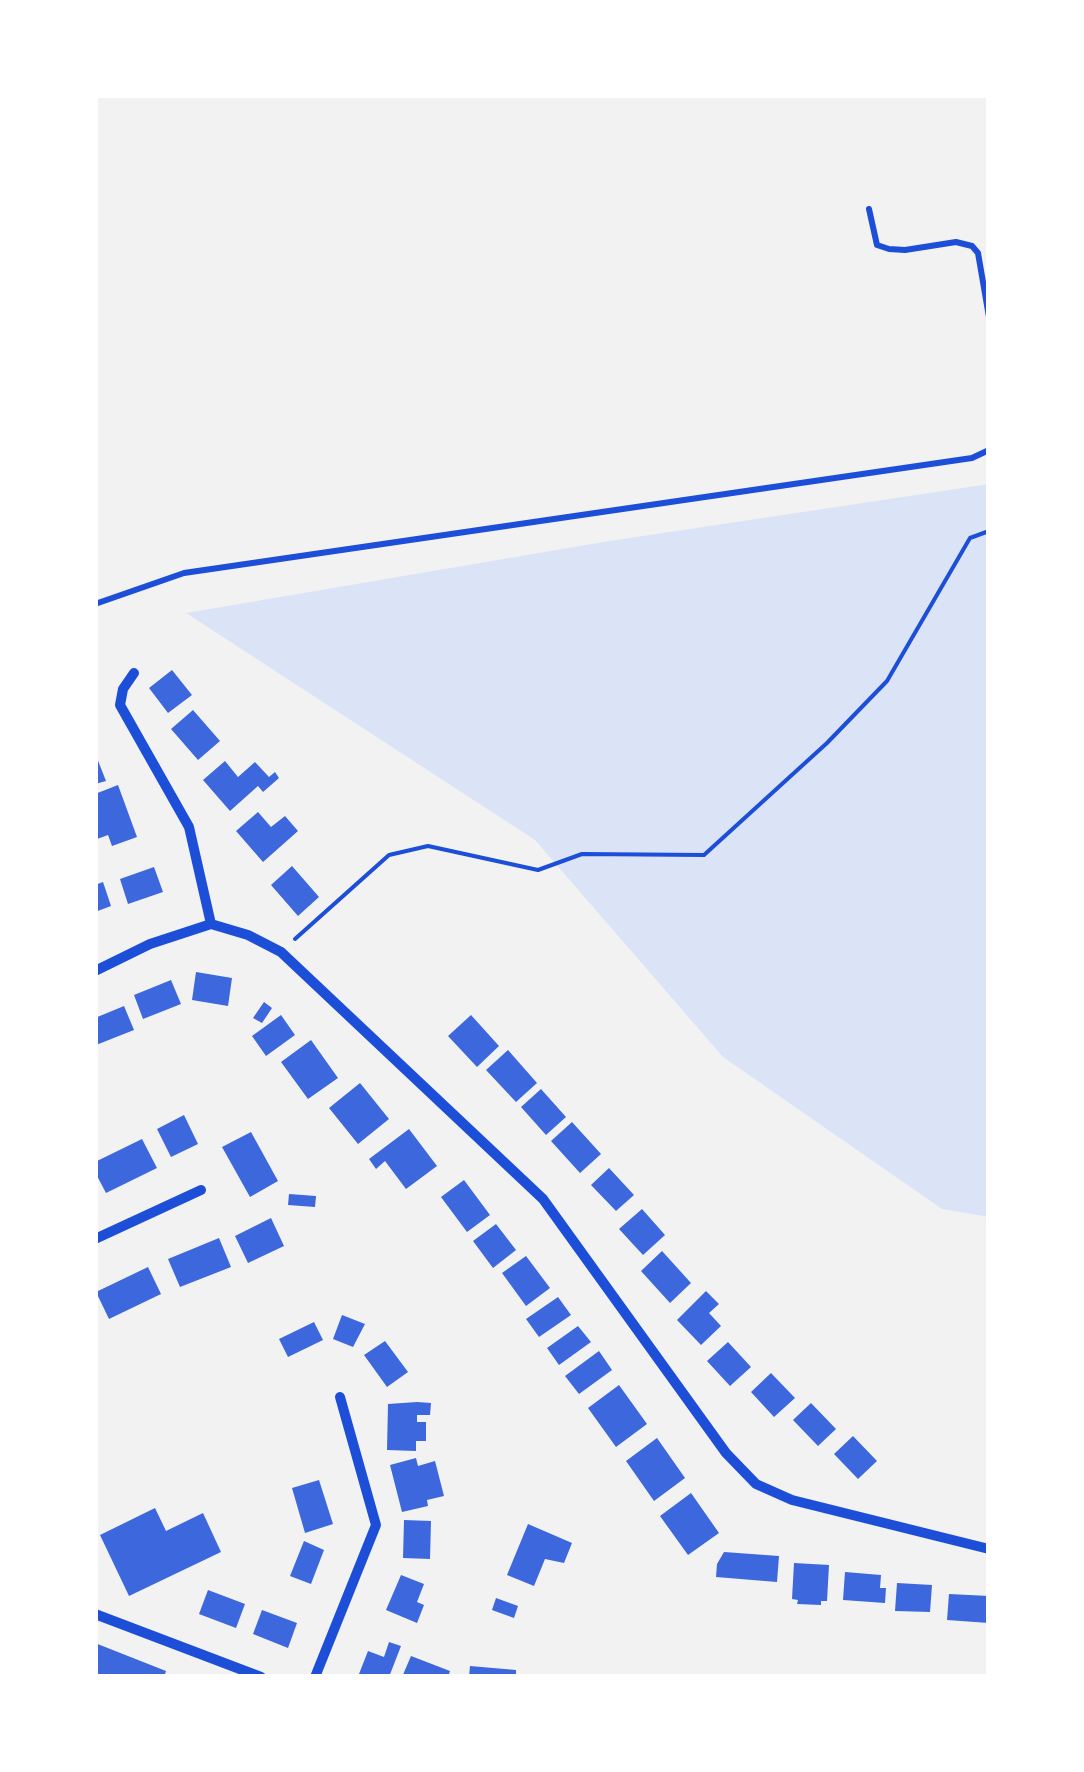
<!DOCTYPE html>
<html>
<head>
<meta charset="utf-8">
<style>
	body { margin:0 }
	#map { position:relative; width:1084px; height:1772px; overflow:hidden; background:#f2f2f2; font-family:"Archivo Narrow",sans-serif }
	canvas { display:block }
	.frame { position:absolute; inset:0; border:98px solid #fff; pointer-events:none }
</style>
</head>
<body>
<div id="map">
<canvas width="1084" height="1772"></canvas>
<div class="frame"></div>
</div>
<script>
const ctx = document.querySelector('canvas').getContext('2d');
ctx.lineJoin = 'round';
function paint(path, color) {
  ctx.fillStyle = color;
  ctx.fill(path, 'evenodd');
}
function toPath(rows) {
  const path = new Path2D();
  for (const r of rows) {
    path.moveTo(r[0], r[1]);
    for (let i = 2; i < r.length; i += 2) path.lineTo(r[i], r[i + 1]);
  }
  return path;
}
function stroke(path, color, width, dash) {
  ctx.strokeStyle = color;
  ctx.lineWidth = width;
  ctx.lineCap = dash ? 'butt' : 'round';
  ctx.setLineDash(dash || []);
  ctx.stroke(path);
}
paint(toPath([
	[989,484,989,1217,942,1209,723,1057,535,840,186,613,603,542]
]), '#dbe4f7');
paint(toPath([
	[172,670,192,695,168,713,149,688],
	[193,710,220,741,198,760,171,729],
	[95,753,106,781,95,784],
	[225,761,238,777,255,762,269,777,275,772,279,778,263,792,258,786,230,811,203,780],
	[118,785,137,837,112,846,108,835,97,839,95,835,95,820,98,819,95,794],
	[258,812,271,827,285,816,298,831,263,862,236,831],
	[292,866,319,897,298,916,271,885],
	[154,867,163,892,128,904,120,879],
	[103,882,111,906,95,912,95,885],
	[196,972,232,978,228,1006,192,1000],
	[171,980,181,1004,143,1019,134,995],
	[264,1002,272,1008,262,1023,253,1018],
	[124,1006,134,1030,96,1045,95,1018],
	[281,1015,295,1035,266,1056,252,1036],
	[471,1015,499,1046,477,1067,448,1036],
	[311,1040,338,1078,308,1099,281,1062],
	[508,1050,537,1083,516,1102,486,1070],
	[360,1083,389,1119,358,1144,329,1108],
	[541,1089,566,1117,546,1135,521,1107],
	[184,1115,198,1144,171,1157,157,1129],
	[572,1122,601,1154,580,1173,551,1141],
	[409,1129,437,1166,406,1189,385,1161,376,1169,369,1159],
	[251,1132,278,1181,250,1197,222,1147],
	[142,1139,157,1168,106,1193,95,1172,95,1162],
	[609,1168,634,1195,616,1211,591,1185],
	[464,1180,490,1215,467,1232,441,1197],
	[289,1194,316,1196,315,1207,288,1205],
	[642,1209,665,1235,643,1255,619,1229],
	[271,1218,284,1246,248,1263,235,1236],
	[496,1224,516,1250,493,1268,473,1241],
	[219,1238,231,1267,180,1287,168,1259],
	[662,1251,691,1283,670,1303,641,1271],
	[526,1256,550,1288,526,1306,502,1273],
	[148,1267,161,1294,109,1319,96,1292],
	[706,1291,719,1304,709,1313,721,1326,701,1345,677,1320],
	[558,1297,571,1315,539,1337,526,1319],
	[342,1315,365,1324,353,1347,333,1339],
	[314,1322,323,1340,288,1357,279,1339],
	[578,1326,591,1342,559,1365,547,1348],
	[385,1341,408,1372,387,1387,364,1355],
	[728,1342,751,1367,730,1386,707,1361],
	[599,1351,612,1370,579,1394,565,1376],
	[771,1373,795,1398,774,1417,751,1392],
	[619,1385,647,1424,616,1447,588,1408],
	[417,1402,431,1403,430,1415,417,1415,417,1422,426,1422,426,1441,416,1441,416,1451,387,1450,388,1404],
	[811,1403,836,1429,818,1446,793,1420],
	[853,1436,877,1461,858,1479,834,1454],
	[657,1438,685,1478,654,1501,626,1461],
	[416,1458,418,1466,435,1461,444,1496,427,1500,428,1506,402,1512,390,1465],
	[319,1480,333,1524,305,1533,292,1488],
	[691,1493,719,1533,688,1555,660,1516],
	[155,1508,166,1531,203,1513,221,1552,129,1596,100,1535],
	[404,1520,431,1521,430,1559,403,1558],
	[528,1524,572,1543,564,1563,545,1559,534,1586,507,1575],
	[304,1541,324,1550,311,1584,290,1576],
	[724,1552,779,1556,777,1582,716,1577,717,1564],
	[794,1563,829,1565,827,1601,821,1601,821,1605,797,1604,798,1600,792,1599],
	[845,1572,881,1575,880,1588,886,1588,885,1603,843,1600],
	[401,1575,424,1584,417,1602,424,1605,417,1623,386,1610],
	[897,1583,932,1585,930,1612,895,1611],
	[208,1590,245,1604,236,1628,199,1614],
	[949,1594,989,1596,989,1623,947,1620],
	[496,1598,518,1606,514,1618,492,1610],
	[262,1610,297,1623,288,1648,253,1634],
	[389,1642,401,1646,389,1677,359,1674,368,1651,384,1657],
	[95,1643,166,1671,164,1677,95,1677],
	[411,1656,450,1671,448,1677,402,1677],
	[470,1666,516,1670,516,1677,469,1677]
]), '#3d67dc');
stroke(toPath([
	[295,939,389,855,428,846,538,870,582,854,704,855,827,743,887,681,970,538,989,531]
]), '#1d4ed8', 4);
stroke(toPath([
	[869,209,877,245,889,249,905,250,956,242,972,246,978,253,989,317],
	[95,604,184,573,972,458,989,450]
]), '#1d4ed8', 6);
stroke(toPath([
	[134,673,123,689,120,705,189,827,211,924],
	[95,971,150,944,211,924,248,935,281,952,543,1199,726,1453,756,1484,792,1500,989,1549],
	[95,1239,201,1190],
	[95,1614,261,1677],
	[315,1677,376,1525,340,1397]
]), '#1d4ed8', 10);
</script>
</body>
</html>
